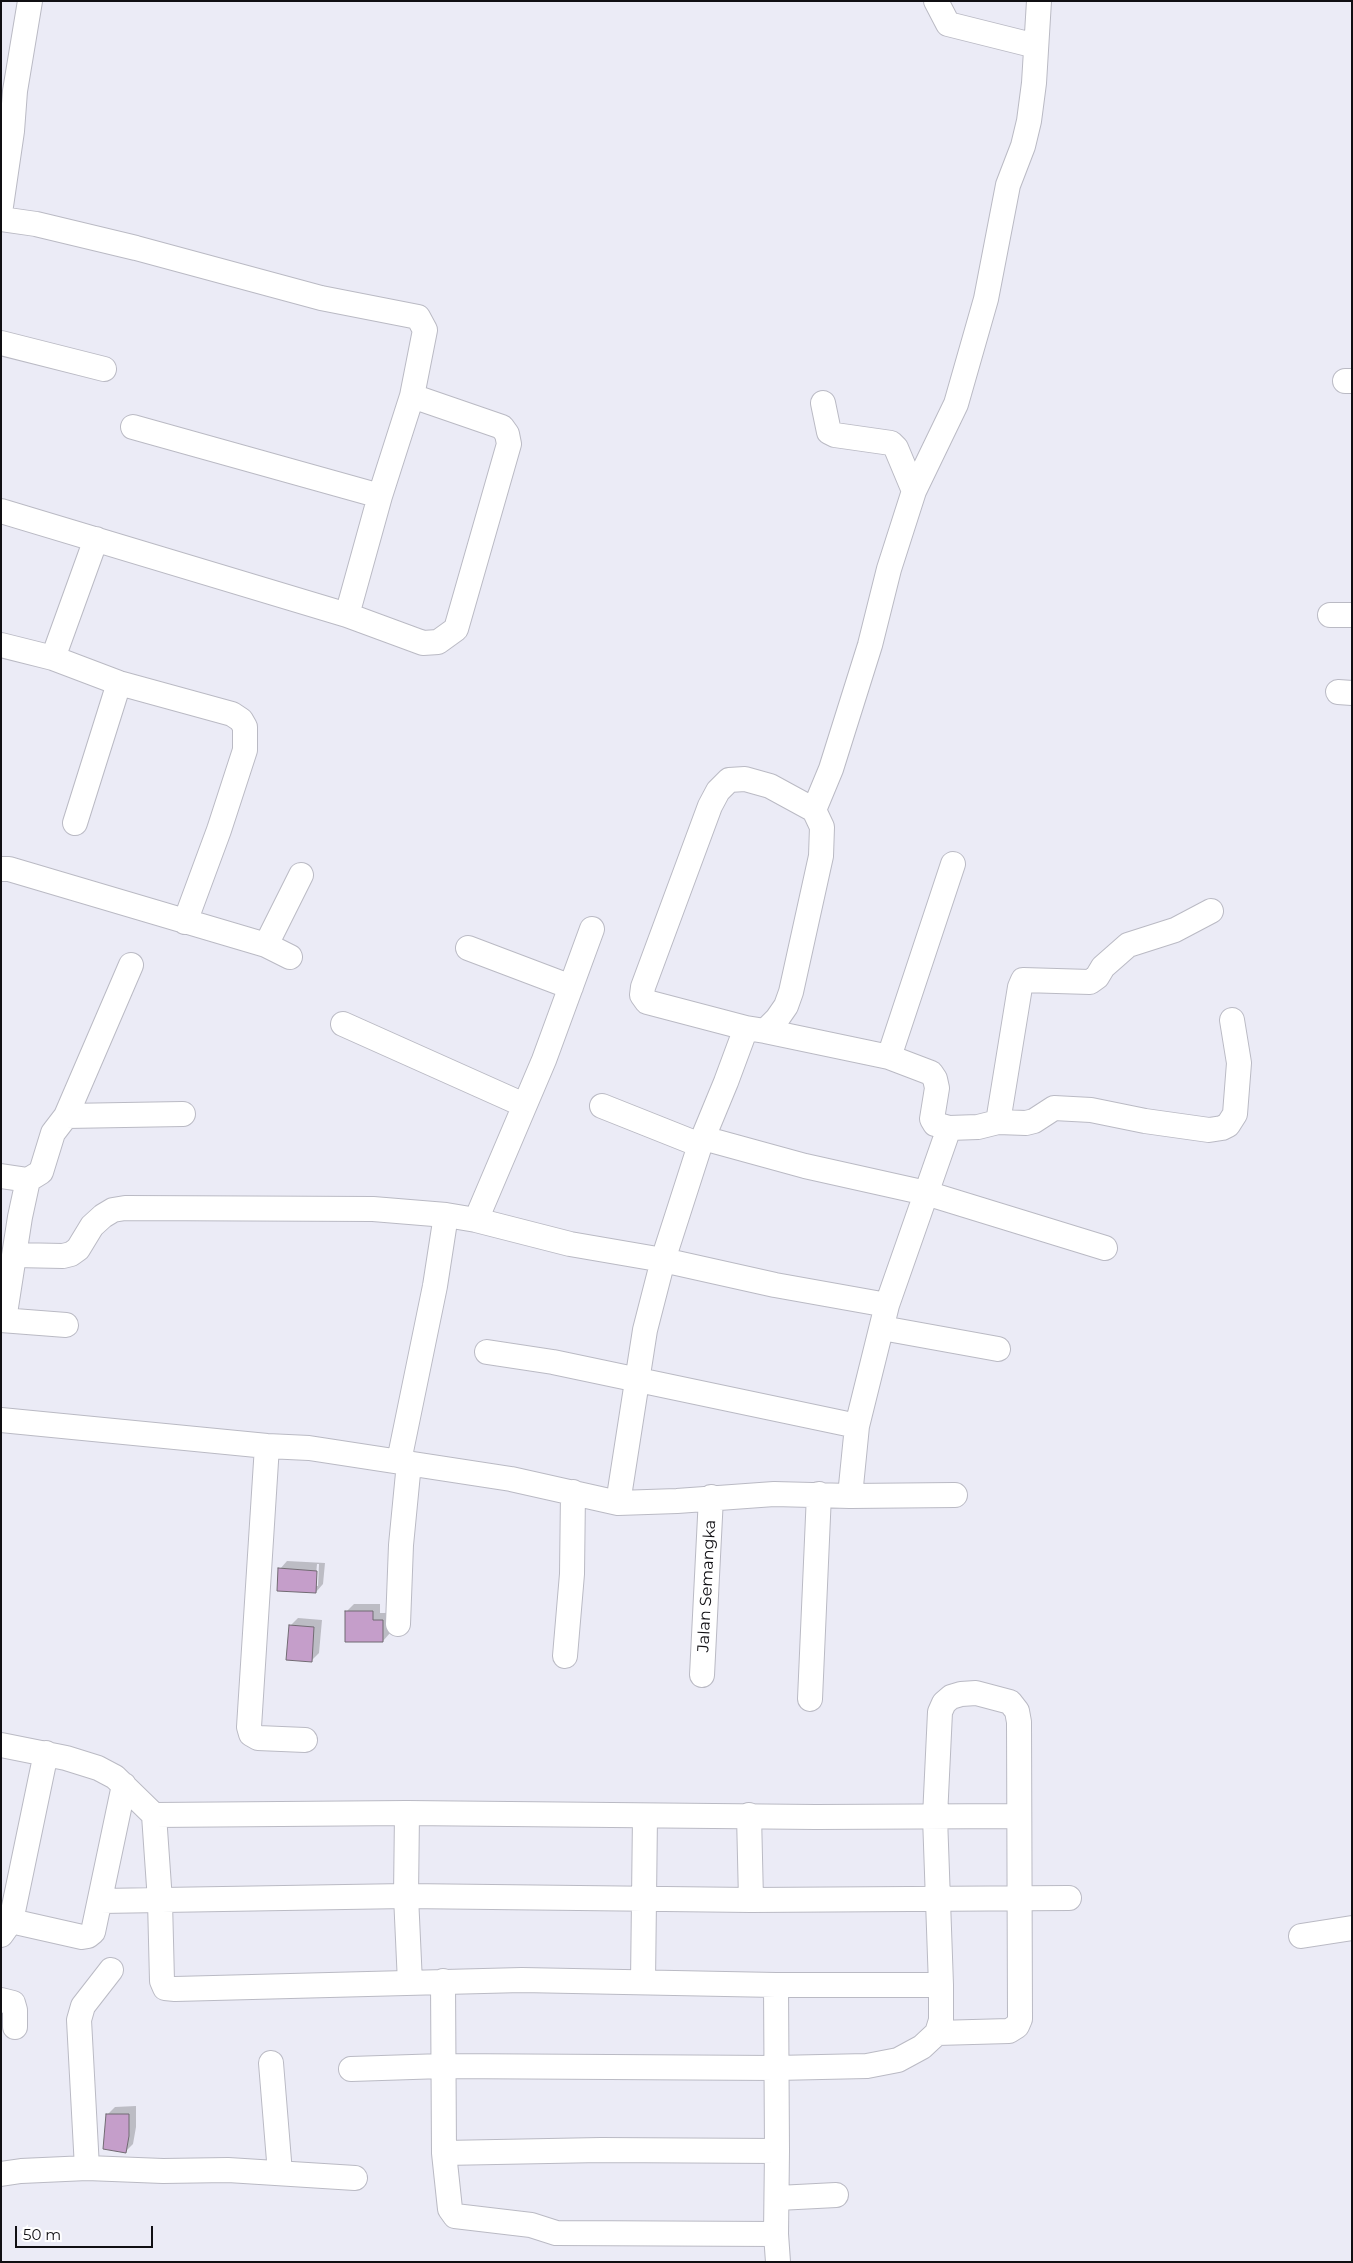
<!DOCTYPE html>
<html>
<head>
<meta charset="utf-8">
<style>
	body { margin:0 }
	#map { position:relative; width:1353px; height:2263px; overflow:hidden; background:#ebebf6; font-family:Montserrat,sans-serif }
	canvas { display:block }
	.frame { position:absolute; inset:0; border:2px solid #100f13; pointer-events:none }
	.scale { position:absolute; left:15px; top:2226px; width:138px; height:22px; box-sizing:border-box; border:2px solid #100f13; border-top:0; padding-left:6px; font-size:15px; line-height:18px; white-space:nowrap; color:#100f13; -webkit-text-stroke:4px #fff; paint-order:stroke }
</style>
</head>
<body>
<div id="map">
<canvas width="1353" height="2263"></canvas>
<div class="frame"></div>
<div class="scale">50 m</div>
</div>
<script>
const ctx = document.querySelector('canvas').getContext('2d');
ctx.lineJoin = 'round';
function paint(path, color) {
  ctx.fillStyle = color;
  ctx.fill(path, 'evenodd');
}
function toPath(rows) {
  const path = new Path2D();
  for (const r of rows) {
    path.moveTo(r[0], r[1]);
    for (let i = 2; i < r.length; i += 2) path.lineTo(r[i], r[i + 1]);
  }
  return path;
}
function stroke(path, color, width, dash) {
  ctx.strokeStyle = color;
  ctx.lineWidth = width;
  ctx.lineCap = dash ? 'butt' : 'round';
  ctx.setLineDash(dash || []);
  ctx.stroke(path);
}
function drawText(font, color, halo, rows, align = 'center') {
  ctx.font = font + ' Montserrat,sans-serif';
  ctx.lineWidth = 4;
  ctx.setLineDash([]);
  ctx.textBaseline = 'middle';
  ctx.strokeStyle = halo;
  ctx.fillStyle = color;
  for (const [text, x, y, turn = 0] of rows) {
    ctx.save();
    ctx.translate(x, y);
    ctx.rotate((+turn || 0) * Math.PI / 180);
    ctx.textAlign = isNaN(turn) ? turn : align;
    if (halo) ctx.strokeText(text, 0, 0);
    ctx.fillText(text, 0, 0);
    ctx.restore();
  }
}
paint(toPath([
	[287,1561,325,1563,323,1584,316,1592,280,1569],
	[317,1564,319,1564,318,1586,315,1586],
	[354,1604,380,1604,380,1613,391,1613,390,1633,383,1641,346,1612],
	[298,1618,322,1620,319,1653,311,1661,290,1626],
	[136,2106,136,2127,133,2144,125,2152,107,2115,115,2107]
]), '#0003');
const building = toPath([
	[278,1568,317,1571,316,1593,277,1591,278,1568],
	[345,1611,373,1611,373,1620,383,1620,383,1642,345,1642,345,1611],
	[289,1625,314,1627,312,1662,286,1660,289,1625],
	[106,2114,129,2114,129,2136,126,2153,103,2149,106,2114]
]);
paint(building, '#c59eca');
stroke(building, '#716a72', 1);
const minor = toPath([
	[936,1,948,24,1036,46],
	[1,206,12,131,15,91,30,1],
	[1,219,36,224,136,248,321,298,418,317,425,330,412,396,380,496,347,615,1,511],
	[1,343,104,369],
	[1345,381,1352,381],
	[823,403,829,432,835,435,891,443,896,448,914,491],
	[133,427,380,496],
	[347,615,423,643,438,642,456,629,509,444,507,434,502,427,412,396],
	[1330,615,1352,615],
	[1,645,53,658,119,683,232,714,241,720,245,727,245,750,219,830,185,922],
	[53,658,96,539],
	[1338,692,1352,693],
	[75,823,119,683],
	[1,869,9,869,266,945,290,957],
	[266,945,301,875],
	[468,948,571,987],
	[343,1024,524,1105],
	[746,1028,647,1002,642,995,643,987,710,806,718,791,729,780,745,779,770,786,814,810],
	[765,1031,889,1057,931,1073,935,1079,937,1088,932,1119,935,1124,949,1128],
	[889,1057,953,864],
	[602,1106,700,1145],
	[66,1116,183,1114],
	[998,1122,1020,987,1023,980,1090,982,1097,977,1103,967,1128,945,1175,930,1211,911],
	[703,1138,805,1166,926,1193,1105,1248],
	[1,1176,28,1180],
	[476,1220,570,1244,663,1260,775,1285,887,1305],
	[15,1255,63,1256,71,1254,78,1249,92,1226,103,1216,113,1210,125,1208,373,1209,446,1215],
	[1,1320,66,1325],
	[4,1320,20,1217,28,1180,41,1172,53,1133,66,1116,131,965],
	[882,1328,998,1349],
	[487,1352,553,1362,857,1426],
	[1,1420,267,1446,309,1448,511,1479,618,1503,677,1501,774,1494,850,1496,955,1495],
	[267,1446,249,1727,251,1734,258,1738,305,1740],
	[399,1461,435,1286,446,1215,476,1220,544,1060,592,929],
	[850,1496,857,1426,887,1305,949,1128,978,1127,998,1122,1026,1123,1034,1121,1054,1108,1091,1110,1145,1121,1209,1130,1222,1128,1228,1125,1235,1114,1239,1063,1232,1020],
	[618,1503,645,1330,663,1260,700,1145,726,1082,746,1028,765,1031,777,1019,786,1006,791,992,821,856,822,827,814,810,831,769,870,645,889,569,914,491,956,404,986,299,1008,185,1023,146,1029,121,1034,83,1039,1],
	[398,1624,401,1545,409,1463],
	[565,1656,572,1574,573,1492],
	[702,1675,711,1497],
	[810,1699,819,1494],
	[1,1745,66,1758,98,1768,115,1777,154,1815,160,1901,162,1981,165,1988,175,1989,522,1980,776,1985],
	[407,1813,406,1896,410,1983],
	[154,1815,407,1813,816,1817,1019,1816],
	[749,1815,751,1900],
	[101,1901,406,1896,751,1900,1069,1898],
	[11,1921,82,1937,88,1936,93,1932,124,1785],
	[1,1935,11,1921,46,1753],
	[1301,1936,1352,1928],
	[443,1981,444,2153,450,2209,455,2216,531,2225,556,2233,776,2234],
	[643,1982,645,1816],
	[1,2000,13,2003,15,2010,15,2027],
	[271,2063,280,2173],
	[351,2069,443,2066,776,2068,867,2066,898,2060,922,2047,937,2033,941,2020,941,1985],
	[777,2151,776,1985,941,1985,935,1817,940,1712,944,1703,951,1697,961,1694,976,1693,1010,1702,1017,1711,1019,1722,1020,2019,1017,2026,1009,2031,937,2033],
	[444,2153,601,2150,777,2151,776,2234,778,2262],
	[87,2168,79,2020,83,2006,111,1970],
	[1,2174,21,2171,87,2168,163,2171,228,2170,355,2178],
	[778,2198,836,2195]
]);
stroke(minor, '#babac4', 26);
stroke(minor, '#fff', 24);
drawText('16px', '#100f13', '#fff', [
	["Jalan Semangka",707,1586,-87]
]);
</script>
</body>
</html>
